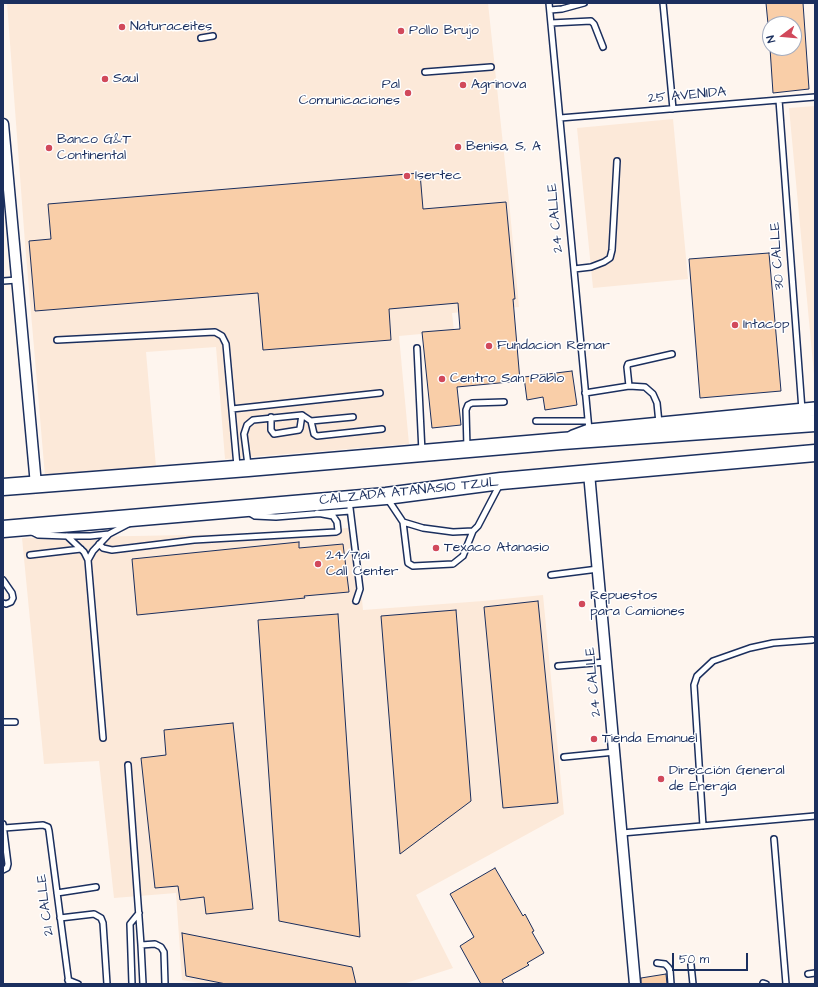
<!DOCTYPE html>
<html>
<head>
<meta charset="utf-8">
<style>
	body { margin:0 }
	#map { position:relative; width:818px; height:987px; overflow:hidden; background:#fef5ee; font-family:"Architects Daughter",sans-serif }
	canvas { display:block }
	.frame { position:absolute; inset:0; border:4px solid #1b2f5e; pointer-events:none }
	.north { position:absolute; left:762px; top:16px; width:40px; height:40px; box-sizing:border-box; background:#fff; border:1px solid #a4acbf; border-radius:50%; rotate:254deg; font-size:11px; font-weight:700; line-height:16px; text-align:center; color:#1b2f5e }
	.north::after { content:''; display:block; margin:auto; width:14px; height:18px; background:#d1495b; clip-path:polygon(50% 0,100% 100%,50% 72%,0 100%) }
	.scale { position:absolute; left:672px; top:953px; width:76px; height:18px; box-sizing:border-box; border:2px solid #1b2f5e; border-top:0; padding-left:5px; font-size:12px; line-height:14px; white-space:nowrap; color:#1b2f5e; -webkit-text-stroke:3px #fff; paint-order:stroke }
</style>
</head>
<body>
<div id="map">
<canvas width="818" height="987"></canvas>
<div class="frame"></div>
<div class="north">N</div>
<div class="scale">50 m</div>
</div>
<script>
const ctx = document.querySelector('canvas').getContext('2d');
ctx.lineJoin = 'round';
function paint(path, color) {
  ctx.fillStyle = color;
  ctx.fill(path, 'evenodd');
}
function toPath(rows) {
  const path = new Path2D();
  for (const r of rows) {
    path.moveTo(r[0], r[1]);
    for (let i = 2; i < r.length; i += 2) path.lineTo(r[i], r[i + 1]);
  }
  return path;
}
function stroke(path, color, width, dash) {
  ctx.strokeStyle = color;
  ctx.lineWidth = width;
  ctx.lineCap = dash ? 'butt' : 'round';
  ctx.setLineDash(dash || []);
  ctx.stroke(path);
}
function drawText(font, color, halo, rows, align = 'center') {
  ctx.font = font + ' "Architects Daughter",sans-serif';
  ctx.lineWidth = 3;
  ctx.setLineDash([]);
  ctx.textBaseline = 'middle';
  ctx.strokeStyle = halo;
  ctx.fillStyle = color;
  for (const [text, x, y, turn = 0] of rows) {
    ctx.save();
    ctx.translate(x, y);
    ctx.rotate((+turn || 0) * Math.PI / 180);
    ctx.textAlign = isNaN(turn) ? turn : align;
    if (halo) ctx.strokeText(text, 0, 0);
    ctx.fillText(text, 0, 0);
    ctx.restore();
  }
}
paint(toPath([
	[7,3,488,3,509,201,519,307,452,313,454,331,399,336,409,444,225,459,216,347,146,352,156,467,45,476,25,243],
	[815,106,815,385,789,108],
	[673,119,688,279,593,288,577,128],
	[355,527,363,610,483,601,543,595,564,814,416,895,453,968,403,984,205,984,182,980,176,893,114,898,99,761,44,764,22,538,302,533]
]), '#fce9d9');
const building = toPath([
	[766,3,803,3,809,89,773,93,770,48,794,48,794,24,768,24,766,3],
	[420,173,423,209,506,202,515,299,513,299,520,381,457,387,461,425,432,428,422,332,460,329,458,303,389,309,391,340,263,350,258,293,35,311,29,241,51,239,48,204,420,173],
	[769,253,781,391,700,398,689,259,769,253],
	[572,371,577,405,545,410,543,397,527,400,524,377,572,371],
	[299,542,299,548,343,544,349,592,304,596,305,598,137,615,132,559,299,542],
	[538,601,558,803,503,808,484,607,538,601],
	[456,610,471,801,400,854,381,616,456,610],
	[338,614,360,937,279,921,258,620,338,614],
	[233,723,253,909,206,914,204,897,180,900,178,886,155,888,141,758,166,755,164,730,233,723],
	[495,868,523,916,525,914,534,931,532,932,544,953,527,963,529,965,502,980,504,984,481,984,460,946,474,937,450,894,495,868],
	[182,933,352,967,356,984,226,984,186,976,182,933],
	[666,974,667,984,641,984,641,978,666,974]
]);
paint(building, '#f9cea8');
stroke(building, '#1b2f5e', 1);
const service = toPath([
	[549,3,589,430],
	[663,3,673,109],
	[550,10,562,9,584,3],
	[551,23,591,21,594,24,603,47],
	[201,38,213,36],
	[425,72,491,67],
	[779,100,802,410],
	[560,118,815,97],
	[574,269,591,267,604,262,610,258,612,250,617,161],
	[3,281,17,280],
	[57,340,215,332,222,336,226,344,237,466],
	[417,348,422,452],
	[629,386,627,367,628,364,672,354],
	[585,393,629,386,645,387,653,394,657,403,659,423],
	[232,409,380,393],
	[271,417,271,430,274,434,299,430,300,428,302,415],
	[311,421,353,417],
	[536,421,588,421],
	[467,448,466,410,468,405,472,403,504,402],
	[248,465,244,434,247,425,253,420,302,415,311,421,314,434,317,436,382,429],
	[387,498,403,522,408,563,413,566,453,564,463,556,473,531,478,526,500,484],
	[350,508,360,589,356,601],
	[250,513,255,516,276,517,350,511],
	[403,522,423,528,453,532,473,531],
	[32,532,38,535,67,536,90,536,109,534,130,523],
	[67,536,84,552,88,560,103,738],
	[99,544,103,548,112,550,194,540,336,532,338,531,337,522,333,516,317,513],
	[30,555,81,549],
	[88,560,93,551,109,534],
	[551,575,598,569],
	[3,580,12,593,13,598,11,602,6,604,3,603],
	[558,666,606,662],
	[3,722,15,722],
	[564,757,615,752],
	[128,765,141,945],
	[3,824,8,864,7,868,3,870],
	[703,826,694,685,697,676,713,661,750,648,773,643,812,640],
	[4,828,43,825,48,827,49,831,69,984],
	[622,833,815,816],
	[774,839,786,984],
	[57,893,96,887],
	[60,918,94,914,101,918,103,923,107,984],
	[657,963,665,964,668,967,670,970,671,984],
	[691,965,693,984],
	[808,974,815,973],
	[68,980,78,984],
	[763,983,766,984],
	[132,984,130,924,139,913],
	[143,984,141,945,155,944,161,947,164,952,165,984]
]);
const minor = toPath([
	[3,124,36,485],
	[589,473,635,984]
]);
const tertiary = toPath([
	[573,437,589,431,815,409]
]);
const primary = toPath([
	[3,487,248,468,562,441,815,423],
	[3,529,386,496,501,481,815,453]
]);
stroke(service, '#1b2f5e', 8);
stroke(minor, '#1b2f5e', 13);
stroke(tertiary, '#1b2f5e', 16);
stroke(primary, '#1b2f5e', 19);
stroke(service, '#fff', 5);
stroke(minor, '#fff', 10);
stroke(tertiary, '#fff', 13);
stroke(primary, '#fff', 16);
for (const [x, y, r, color] of [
	[122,27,4,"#d1495b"],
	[401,31,4,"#d1495b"],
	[105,79,4,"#d1495b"],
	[463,85,4,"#d1495b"],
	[408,93,4,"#d1495b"],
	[458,147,4,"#d1495b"],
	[49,148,4,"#d1495b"],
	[407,176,4,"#d1495b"],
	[735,325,4,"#d1495b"],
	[489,346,4,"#d1495b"],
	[442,379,4,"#d1495b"],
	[436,548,4,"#d1495b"],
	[318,564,4,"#d1495b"],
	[582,604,4,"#d1495b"],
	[594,739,4,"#d1495b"],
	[661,779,4,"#d1495b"]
]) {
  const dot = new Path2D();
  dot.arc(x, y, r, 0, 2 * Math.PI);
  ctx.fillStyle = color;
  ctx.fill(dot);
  stroke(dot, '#fff', 1.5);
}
drawText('14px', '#1b2f5e', '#fff', [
	["Naturaceites",130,27],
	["Pollo Brujo",409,31],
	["Saul",113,79],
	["Pal",400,85,"right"],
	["Comunicaciones",400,101,"right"],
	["Agrinova",471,85],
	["Banco G&T",57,140],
	["Continental",57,156],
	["Benisa, S, A",466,147],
	["Isertec",415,176],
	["Intacop",743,325],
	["Fundacion Remar",497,346],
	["Centro San Pablo",450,379],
	["Texaco Atanasio",444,548],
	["24/7.ai",326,556],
	["Call Center",326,572],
	["Repuestos",590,596],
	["para Camiones",590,612],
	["Tienda Emanuel",602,739],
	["Dirección General",669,771],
	["de Energía",669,787]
], 'left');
drawText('14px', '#1b2f5e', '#fff', [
	["25 AVENIDA",687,96,-5],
	["24 CALLE",556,218,-95],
	["30 CALLE",778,256,-94],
	["CALZADA ATANASIO TZUL",409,492,-6],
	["24 CALLE",594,682,-95],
	["21 CALLE",46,905,-97]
]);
</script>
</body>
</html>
